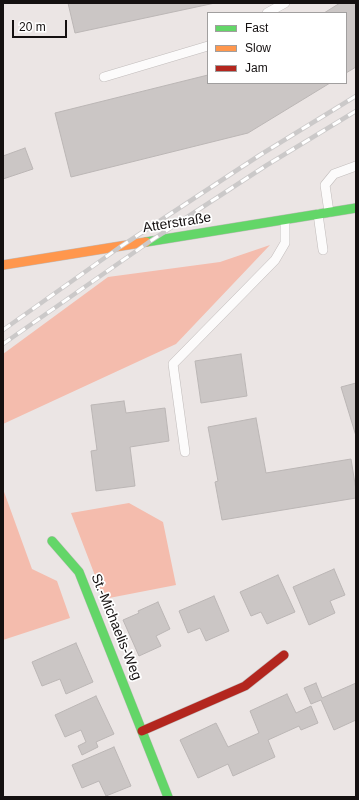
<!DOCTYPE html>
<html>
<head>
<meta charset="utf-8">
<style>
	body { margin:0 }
	#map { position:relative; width:359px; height:800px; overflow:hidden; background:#ebe5e4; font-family:Arial,sans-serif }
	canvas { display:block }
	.frame { position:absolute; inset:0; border:4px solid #141010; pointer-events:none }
	.legend { position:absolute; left:207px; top:12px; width:140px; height:72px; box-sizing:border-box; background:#fff; border:1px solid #a19f9f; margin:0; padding:5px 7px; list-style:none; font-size:12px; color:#141010 }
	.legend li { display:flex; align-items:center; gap:8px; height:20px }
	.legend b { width:20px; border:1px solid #a19f9f }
	.scale { position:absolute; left:12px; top:20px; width:55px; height:18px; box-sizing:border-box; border:2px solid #141010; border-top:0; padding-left:5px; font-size:12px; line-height:14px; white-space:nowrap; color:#141010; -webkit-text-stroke:3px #fff; paint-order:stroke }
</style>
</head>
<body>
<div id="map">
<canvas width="359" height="800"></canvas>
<div class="frame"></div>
<ul class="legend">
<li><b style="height:5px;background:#63d668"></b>Fast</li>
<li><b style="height:5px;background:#ff974d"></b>Slow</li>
<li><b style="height:5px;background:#b3261e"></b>Jam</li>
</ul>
<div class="scale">20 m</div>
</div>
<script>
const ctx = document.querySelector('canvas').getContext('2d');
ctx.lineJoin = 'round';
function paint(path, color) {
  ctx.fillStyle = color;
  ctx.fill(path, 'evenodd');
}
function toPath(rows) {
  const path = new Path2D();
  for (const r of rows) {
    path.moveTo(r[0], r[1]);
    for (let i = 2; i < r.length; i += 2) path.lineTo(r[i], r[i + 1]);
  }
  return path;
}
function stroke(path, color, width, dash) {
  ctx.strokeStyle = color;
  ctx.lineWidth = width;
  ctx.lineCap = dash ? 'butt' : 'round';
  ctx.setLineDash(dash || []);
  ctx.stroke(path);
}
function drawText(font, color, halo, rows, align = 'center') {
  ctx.font = font + ' Arial,sans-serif';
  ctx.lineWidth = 3.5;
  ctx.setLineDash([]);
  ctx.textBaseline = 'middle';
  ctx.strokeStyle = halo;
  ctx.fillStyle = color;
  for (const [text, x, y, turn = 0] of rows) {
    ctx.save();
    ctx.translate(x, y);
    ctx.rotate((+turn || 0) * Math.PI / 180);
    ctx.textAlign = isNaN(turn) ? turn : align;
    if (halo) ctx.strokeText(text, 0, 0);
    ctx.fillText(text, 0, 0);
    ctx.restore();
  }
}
paint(toPath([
	[270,245,176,344,3,424,3,354,108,277,220,262],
	[3,489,32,569,57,581,70,618,3,640],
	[129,503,163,522,176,585,104,599,71,513]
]), '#f4bcad');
const building = toPath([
	[68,3,215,3,75,33,68,3],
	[340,3,356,3,356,67,346,73,346,13,324,13,340,3],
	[208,75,208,83,330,83,248,133,71,177,55,113,208,75],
	[25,148,33,169,3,179,3,156,25,148],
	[241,354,247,396,201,403,195,361,241,354],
	[356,383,356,436,341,387,356,383],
	[124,401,126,413,165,408,169,441,130,447,135,486,96,491,91,451,97,450,91,405,124,401],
	[256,418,266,473,351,459,356,490,356,498,222,520,215,482,218,481,208,427,256,418],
	[334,569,345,595,330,601,335,613,309,625,293,587,334,569],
	[278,575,295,612,267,624,261,612,251,616,240,592,278,575],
	[214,596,229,631,206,641,200,628,188,633,179,611,214,596],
	[158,602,170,629,156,636,161,646,139,656,123,620,139,613,138,611,158,602],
	[76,643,93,682,66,694,60,679,42,686,32,662,76,643],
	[316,683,322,698,356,683,356,720,334,730,321,700,311,704,304,688,316,683],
	[287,694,296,713,311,706,318,723,301,730,299,726,268,740,275,757,233,776,228,764,198,778,180,740,216,723,228,747,259,733,250,711,287,694],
	[96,696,114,734,96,742,98,747,82,755,78,746,86,742,81,730,65,737,55,715,96,696],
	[114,747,131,786,106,796,99,781,82,788,72,765,114,747]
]);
paint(building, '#cbc6c5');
stroke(building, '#bbb6b5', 1);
const lane = toPath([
	[267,13,285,3],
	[104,77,208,46],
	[329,212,325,185,334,174,356,166],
	[318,214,323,250],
	[185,452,173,364,275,260,285,243,285,220]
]);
const fast = toPath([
	[146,242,356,208],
	[52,541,79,572,168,797]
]);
const slow = toPath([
	[3,265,146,242]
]);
const jam = toPath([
	[142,731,245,686,284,655]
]);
stroke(lane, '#c1bcbb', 10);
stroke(fast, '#c1bcbb', 10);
stroke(slow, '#c1bcbb', 10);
stroke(jam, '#c1bcbb', 10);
stroke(lane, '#fcfbfb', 9);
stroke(fast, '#63d668', 9);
stroke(slow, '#ff974d', 9);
stroke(jam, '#b3261e', 9);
const rail = toPath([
	[3,330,120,247,260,155,356,96],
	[3,344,149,242,267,165,356,111]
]);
stroke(rail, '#cbc9c9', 4.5);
stroke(rail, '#fff', 3, [9]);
drawText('14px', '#141010', '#fff', [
	["Atterstraße",177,223,-9],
	["St.-Michaelis-Weg",116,627,68]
]);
</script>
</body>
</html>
